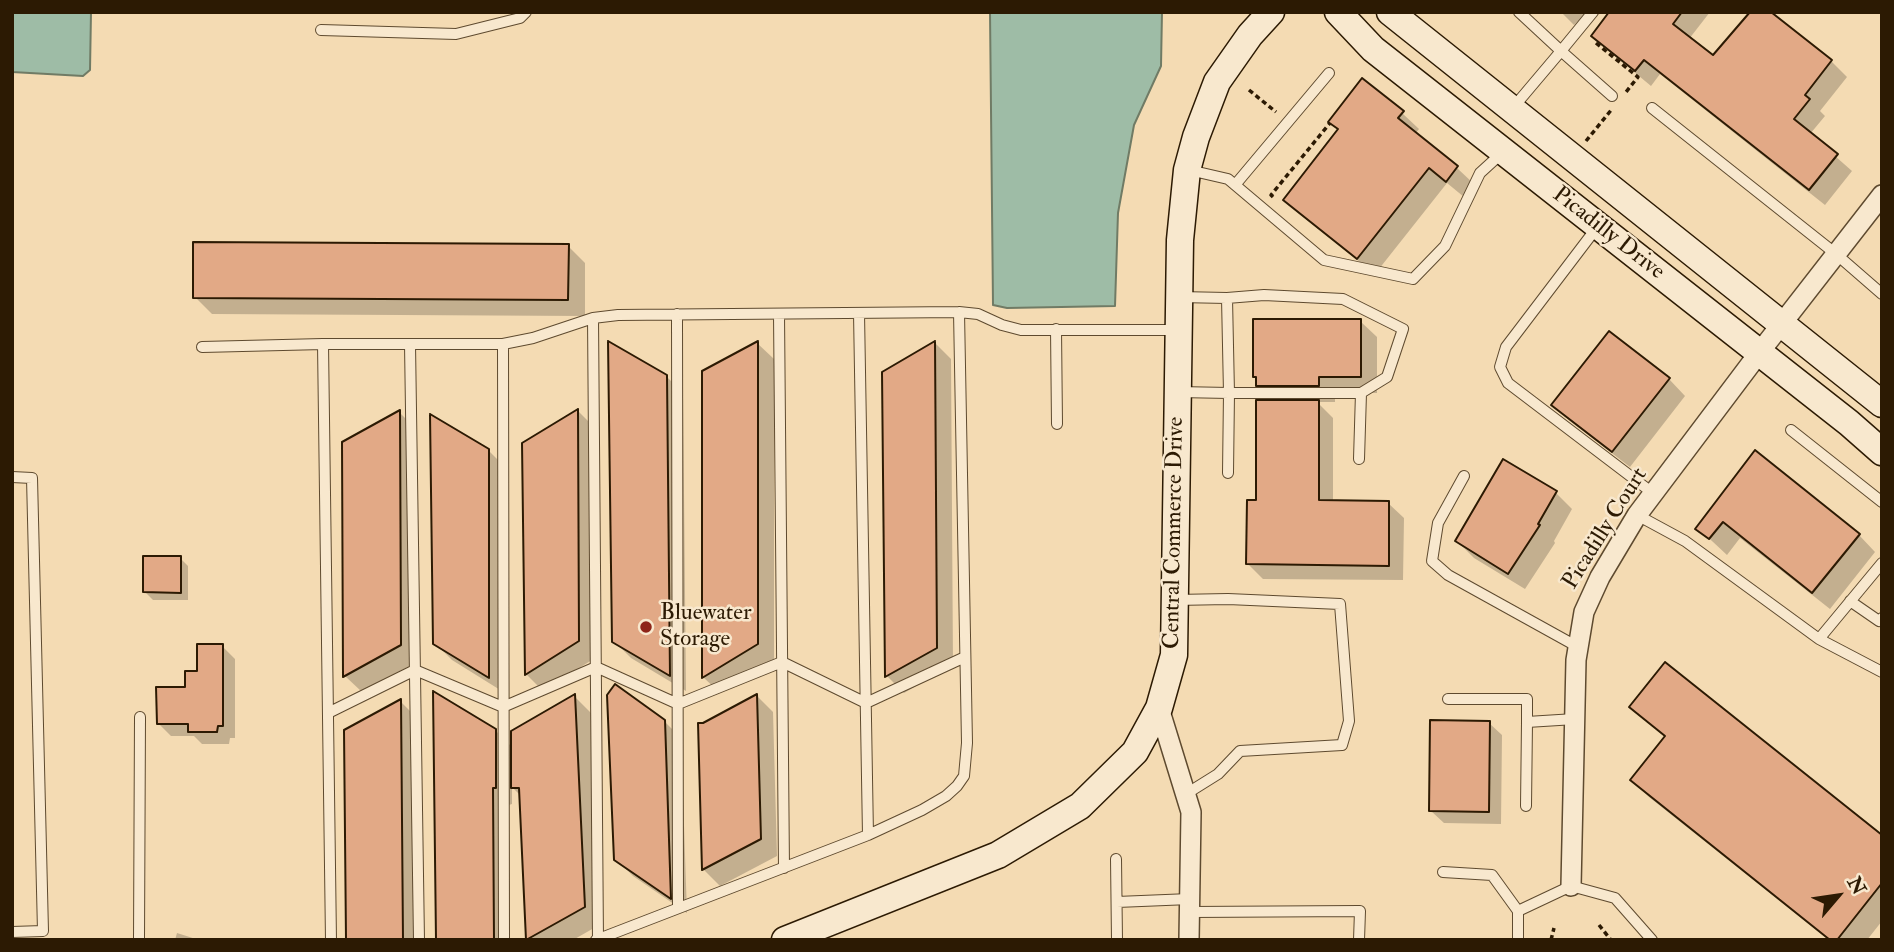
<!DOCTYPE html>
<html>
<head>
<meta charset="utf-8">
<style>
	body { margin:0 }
	#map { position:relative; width:1894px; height:952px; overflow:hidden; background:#f4dbb3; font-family:"IM FELL Double Pica",serif }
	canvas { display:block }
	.frame { position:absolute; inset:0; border:14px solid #2c1a03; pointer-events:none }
	.north { position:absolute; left:1803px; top:861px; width:70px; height:70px; -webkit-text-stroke:5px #f8e8ce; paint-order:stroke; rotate:61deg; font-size:19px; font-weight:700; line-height:28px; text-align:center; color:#2c1a03 }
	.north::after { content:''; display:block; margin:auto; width:24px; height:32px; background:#2c1a03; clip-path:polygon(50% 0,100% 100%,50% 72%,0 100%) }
</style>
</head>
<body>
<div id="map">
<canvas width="1894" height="952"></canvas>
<div class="frame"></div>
<div class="north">N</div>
</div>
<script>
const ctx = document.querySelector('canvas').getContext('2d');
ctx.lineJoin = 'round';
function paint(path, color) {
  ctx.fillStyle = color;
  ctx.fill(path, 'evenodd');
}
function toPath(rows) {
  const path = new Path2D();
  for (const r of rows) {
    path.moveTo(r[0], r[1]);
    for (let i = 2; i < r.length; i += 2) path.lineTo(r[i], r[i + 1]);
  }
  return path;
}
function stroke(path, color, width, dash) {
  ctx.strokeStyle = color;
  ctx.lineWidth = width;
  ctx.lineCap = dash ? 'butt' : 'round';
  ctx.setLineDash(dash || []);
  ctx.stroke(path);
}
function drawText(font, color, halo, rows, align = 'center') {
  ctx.font = font + ' "IM FELL Double Pica",serif';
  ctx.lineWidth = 5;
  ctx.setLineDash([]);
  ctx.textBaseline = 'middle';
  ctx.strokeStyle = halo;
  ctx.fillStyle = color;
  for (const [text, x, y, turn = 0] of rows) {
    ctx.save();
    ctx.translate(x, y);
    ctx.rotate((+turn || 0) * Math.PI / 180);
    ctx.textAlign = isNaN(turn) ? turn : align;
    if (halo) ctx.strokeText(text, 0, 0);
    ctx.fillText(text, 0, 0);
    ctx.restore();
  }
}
const water = toPath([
	[12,12,91,12,90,70,83,76,12,72,12,12],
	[990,12,1162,12,1161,66,1134,125,1118,213,1115,306,1007,308,993,305,990,12]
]);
paint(water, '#9ebca6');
stroke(water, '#707b65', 2);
paint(toPath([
	[1561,12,1588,12,1574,25],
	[1612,12,1710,12,1689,39,1713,57,1769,12,1831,61,1847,77,1820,111,1825,116,1810,134,1852,171,1825,205,1660,74,1651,86,1609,51,1593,36],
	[1402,113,1419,129,1415,134,1457,168,1474,184,1464,197,1447,183,1375,274,1302,216,1285,200,1339,130,1330,122],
	[568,246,585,263,585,316,212,314,195,297],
	[1360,321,1377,337,1377,393,1335,393,1335,402,1317,402,1333,418,1333,502,1388,503,1404,518,1403,580,1263,579,1248,564,1275,402,1258,385,1255,376],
	[757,343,774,359,774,661,720,693,703,677],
	[935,343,951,359,953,665,904,693,887,676,884,373],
	[666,376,683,393,686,691,631,658,614,641],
	[1669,379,1685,396,1630,467,1570,421,1554,405],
	[578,411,594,427,595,658,543,691,526,674,524,444],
	[399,412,416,429,417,662,362,692,345,676,344,443],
	[488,450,505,467,505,693,452,660,435,643],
	[1756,453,1859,535,1875,552,1830,609,1740,538,1727,555,1698,528],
	[1556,493,1572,509,1554,541,1555,543,1525,589,1474,558,1457,541],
	[180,558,188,566,188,600,153,600,145,592],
	[222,646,235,659,235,738,230,738,229,744,202,744,194,736,171,736,158,723],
	[574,696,591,713,601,924,573,940,528,940,521,796,512,787,512,804,509,805,510,940,441,940,495,730,513,748],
	[757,696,773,712,777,856,720,886,704,870,700,725],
	[401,702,417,718,419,940,348,940],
	[1631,707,1882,837,1882,921,1867,940,1829,940,1649,797,1632,780,1666,738],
	[664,721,681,738,687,913,633,876,616,859],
	[1489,723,1502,735,1501,824,1444,823,1431,811],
	[177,933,199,940,175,940]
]), '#0003');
const building = toPath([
	[1609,12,1682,12,1673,24,1713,55,1750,12,1771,12,1832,60,1805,95,1810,99,1794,119,1838,154,1809,190,1644,60,1635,71,1591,36,1609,12],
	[1362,78,1404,111,1398,118,1458,166,1446,182,1429,168,1357,259,1283,200,1338,129,1328,122,1362,78],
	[193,242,569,244,568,300,193,298,193,242],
	[1253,319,1361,319,1361,377,1319,377,1319,386,1256,386,1256,377,1253,377,1253,319],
	[1609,331,1670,378,1612,452,1551,405,1609,331],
	[608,341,667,375,670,676,612,642,608,341],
	[758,341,758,644,702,678,702,371,758,341],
	[935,341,937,648,885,677,882,372,935,341],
	[1256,400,1319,400,1319,500,1389,501,1389,566,1246,564,1247,500,1256,500,1256,400],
	[578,409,579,641,525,675,522,443,578,409],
	[400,410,401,645,343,677,342,442,400,410],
	[430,414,489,449,489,678,433,644,430,414],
	[1755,450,1860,534,1812,593,1723,522,1709,539,1695,529,1755,450],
	[1503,459,1557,491,1538,524,1540,525,1508,574,1455,541,1503,459],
	[143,556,181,556,181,593,143,592,143,556],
	[197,644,223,644,223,726,218,726,217,732,188,732,188,724,157,724,156,687,185,687,185,671,197,671,197,644],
	[1665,662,1882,835,1882,883,1837,940,1830,940,1630,780,1665,736,1629,707,1665,662],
	[615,684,665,720,671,899,614,860,607,695,615,684],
	[433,691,496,729,496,788,493,788,494,940,436,940,433,691],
	[575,694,585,907,526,940,519,788,511,788,511,731,575,694],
	[757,694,761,839,702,870,698,723,703,723,757,694],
	[401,699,403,940,346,940,344,730,401,699],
	[1430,720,1490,721,1489,812,1429,811,1430,720]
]);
paint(building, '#e2a986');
stroke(building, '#2c1a03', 2);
const lane = toPath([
	[1593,12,1561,51,1612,96],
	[321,30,456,34,520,18,526,12],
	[1652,108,1836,254,1882,294],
	[1512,109,1561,51,1519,12],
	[1189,170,1228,179,1324,260,1413,279,1445,246,1480,173,1503,152],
	[1235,185,1329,73],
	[1598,226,1506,347,1500,367,1508,383,1654,494],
	[1179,297,1227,298,1229,393,1361,393],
	[1227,298,1264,295,1343,299,1403,329,1387,377,1361,393,1359,459],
	[859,313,868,835],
	[677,314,678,908],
	[779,314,784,868],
	[593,318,598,939],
	[1056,329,1057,424],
	[410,344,419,940],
	[503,344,504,940],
	[202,347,323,344],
	[1178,392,1229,393,1228,473],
	[1791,430,1882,502],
	[1464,476,1438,523,1432,561,1448,575,1578,647],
	[12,477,32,478,43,931,12,932],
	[1637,515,1685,541,1819,639,1882,563],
	[1175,600,1228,599,1340,604,1349,721,1342,745,1240,751,1218,774,1186,794],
	[1850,601,1879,621,1882,618],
	[1819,639,1882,672],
	[1448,699,1527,699,1527,722,1575,719],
	[328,713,415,670,503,707,596,667,678,704,782,662,866,703,965,657],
	[1526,806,1527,722],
	[1116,859,1117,940],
	[1443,872,1492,875,1518,911],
	[1117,902,1190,899],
	[1190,912,1360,911,1359,940],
	[139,940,140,717],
	[331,940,323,344,503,344,533,338,593,318,618,315,959,312,978,314,1002,325,1021,330,1178,330],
	[596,940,868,835,922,810,946,796,957,786,964,776,967,743,959,312],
	[1518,940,1518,911,1571,886,1615,898,1652,940]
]);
const street = toPath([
	[1159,708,1191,812,1189,940],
	[1571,886,1576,660,1584,612,1600,577,1637,515,1759,353,1882,195]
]);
const secondary = toPath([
	[1338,12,1373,49,1849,423,1882,452],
	[1390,12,1882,404],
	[785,940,998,855,1080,806,1135,752,1159,708,1174,655,1180,240,1187,170,1196,137,1217,82,1250,35,1271,12]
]);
stroke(lane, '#5e4a2f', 12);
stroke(street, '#5e4a2f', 22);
stroke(secondary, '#2c1a03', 29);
stroke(toPath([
	[1596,43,1638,77,1626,92],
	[1249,90,1276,112],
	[1586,141,1612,109],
	[1273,197,1271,195,1330,123],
	[1599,925,1611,940],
	[1551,940,1554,928]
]), '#2c1a03', 3.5, [5, 3.5]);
stroke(lane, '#f8e8ce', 10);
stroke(street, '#f8e8ce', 19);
stroke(secondary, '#f8e8ce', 26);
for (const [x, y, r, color] of [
	[646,627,7,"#8f2418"]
]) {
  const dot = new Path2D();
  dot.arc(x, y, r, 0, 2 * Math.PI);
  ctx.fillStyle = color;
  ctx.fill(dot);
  stroke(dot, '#f8e8ce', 2.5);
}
drawText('23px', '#2c1a03', '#f8e8ce', [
	["Picadilly Drive",1608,234,38],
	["Picadilly Court",1606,529,-58],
	["Central Commerce Drive",1175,533,-89]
]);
drawText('23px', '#2c1a03', '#f8e8ce', [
	["Bluewater",660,614],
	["Storage",660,640]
], 'left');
</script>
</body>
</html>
